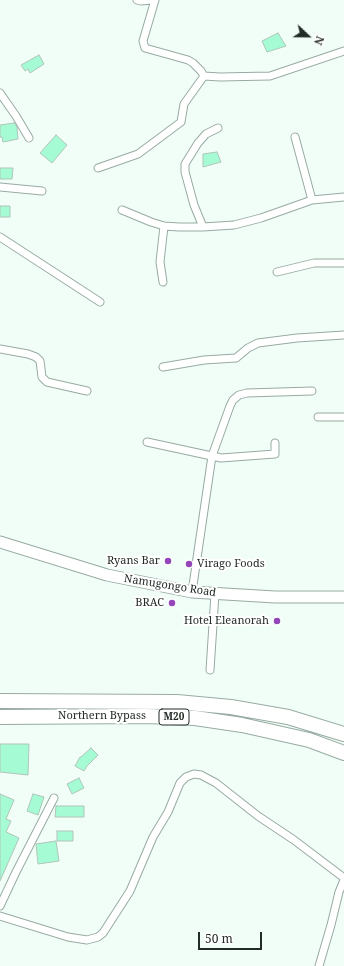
<!DOCTYPE html>
<html>
<head>
<meta charset="utf-8">
<style>
	body { margin:0 }
	#map { position:relative; width:344px; height:966px; overflow:hidden; background:#f1fef7; font-family:"Noto Serif",serif }
	canvas { display:block }
	.north { position:absolute; left:288px; top:16px; width:40px; height:40px; -webkit-text-stroke:3px #fff; paint-order:stroke; rotate:112deg; font-size:11px; font-weight:700; line-height:16px; text-align:center; color:#222b26 }
	.north::after { content:''; display:block; margin:auto; width:14px; height:18px; background:#222b26; clip-path:polygon(50% 0,100% 100%,50% 72%,0 100%) }
	.scale { position:absolute; left:198px; top:932px; width:64px; height:18px; box-sizing:border-box; border:2px solid #222b26; border-top:0; padding-left:5px; font-size:12px; line-height:14px; white-space:nowrap; color:#222b26; -webkit-text-stroke:3px #fff; paint-order:stroke }
</style>
</head>
<body>
<div id="map">
<canvas width="344" height="966"></canvas>
<div class="north">N</div>
<div class="scale">50 m</div>
</div>
<script>
const ctx = document.querySelector('canvas').getContext('2d');
ctx.lineJoin = 'round';
function paint(path, color) {
  ctx.fillStyle = color;
  ctx.fill(path, 'evenodd');
}
function toPath(rows) {
  const path = new Path2D();
  for (const r of rows) {
    path.moveTo(r[0], r[1]);
    for (let i = 2; i < r.length; i += 2) path.lineTo(r[i], r[i + 1]);
  }
  return path;
}
function stroke(path, color, width, dash) {
  ctx.strokeStyle = color;
  ctx.lineWidth = width;
  ctx.lineCap = dash ? 'butt' : 'round';
  ctx.setLineDash(dash || []);
  ctx.stroke(path);
}
function drawText(font, color, halo, rows, align = 'center') {
  ctx.font = font + ' "Noto Serif",serif';
  ctx.lineWidth = 4;
  ctx.setLineDash([]);
  ctx.textBaseline = 'middle';
  ctx.strokeStyle = halo;
  ctx.fillStyle = color;
  for (const [text, x, y, turn = 0] of rows) {
    ctx.save();
    ctx.translate(x, y);
    ctx.rotate((+turn || 0) * Math.PI / 180);
    ctx.textAlign = isNaN(turn) ? turn : align;
    if (halo) ctx.strokeText(text, 0, 0);
    ctx.fillText(text, 0, 0);
    ctx.restore();
  }
}
const building = toPath([
	[278,33,286,46,267,52,262,41,278,33],
	[39,55,44,64,30,73,28,69,25,71,21,65,39,55],
	[14,123,17,127,18,139,3,142,2,137,0,137,0,125,14,123],
	[56,135,67,145,52,163,40,153,56,135],
	[217,152,221,162,203,167,203,154,217,152],
	[0,168,13,168,12,179,0,179,0,168],
	[0,206,10,206,10,217,0,217,0,206],
	[0,744,29,744,28,775,0,772,0,744],
	[91,748,98,755,87,766,84,771,75,766,80,757,81,757,91,748],
	[79,778,84,788,72,794,67,784,79,778],
	[0,794,14,800,6,819,11,821,6,832,19,838,0,881,0,794],
	[33,794,44,797,38,815,27,811,33,794],
	[56,806,84,806,84,817,55,817,56,806],
	[57,831,73,831,73,841,57,841,57,831],
	[56,841,59,861,38,864,36,844,56,841]
]);
paint(building, '#a5fbd3');
stroke(building, '#b0c5ba', 1);
const street = toPath([
	[137,0,141,1,151,0],
	[155,0,143,41,145,48,188,60,193,63,201,71,204,76,220,77,270,76,344,51],
	[0,93,16,116,29,138],
	[218,128,206,134,198,143,185,164,185,172,194,205,203,227,234,225,261,218,312,200,344,197],
	[295,137,312,200],
	[98,168,138,154,177,125,181,122,184,104,204,76],
	[0,187,42,191],
	[122,210,151,222,164,226,179,227,203,227],
	[0,237,100,302],
	[277,272,314,263,344,263],
	[163,282,160,262,164,226],
	[0,349,28,354,36,357,40,361,42,377,47,382,87,391],
	[163,367,204,360,236,358,248,348,258,343,297,338,344,335],
	[318,417,344,417],
	[147,442,221,458,275,454,275,443],
	[192,592,212,456,230,406,233,400,239,395,247,393,312,391],
	[210,670,215,594],
	[0,906,16,872,54,798],
	[0,916,68,937,87,940,98,937,103,933,130,891,153,837,168,812,180,783,186,777,194,774,201,775,216,783,258,816,294,840,344,878],
	[319,966,331,925,339,892,344,880]
]);
const secondary = toPath([
	[0,542,107,575,192,592,275,597,344,597]
]);
const highway = toPath([
	[0,701,177,702,231,707,288,717,344,734],
	[0,717,147,716,195,718,242,725,309,740,344,753]
]);
stroke(street, '#97aba1', 9);
stroke(secondary, '#97aba1', 13);
stroke(highway, '#97aba1', 16);
stroke(street, '#fff', 7);
stroke(secondary, '#fff', 11);
stroke(highway, '#fff', 14);
for (const [x, y, r, color] of [
	[168,561,4,"#9346b8"],
	[189,564,4,"#9346b8"],
	[172,603,4,"#9346b8"],
	[277,621,4,"#9346b8"]
]) {
  const dot = new Path2D();
  dot.arc(x, y, r, 0, 2 * Math.PI);
  ctx.fillStyle = color;
  ctx.fill(dot);
  stroke(dot, '#fff', 1.5);
}
for (const [x, y, w] of [
	[174,717,30]
]) {
  const box = new Path2D();
  box.roundRect(x - w / 2, y - 8, w, 16, 3);
  ctx.fillStyle = '#fff';
  ctx.fill(box);
  stroke(box, '#222b26', 1);
}
drawText('bold 10px', '#222b26', null, [
	["M20",174,717]
]);
drawText('11px', '#222b26', '#fff', [
	["Ryans Bar",160,561],
	["Virago Foods",197,564,"left"],
	["BRAC",164,603],
	["Hotel Eleanorah",269,621]
], 'right');
drawText('11px', '#222b26', '#fff', [
	["Namugongo Road",170,586,9],
	["Northern Bypass",102,716]
]);
</script>
</body>
</html>
